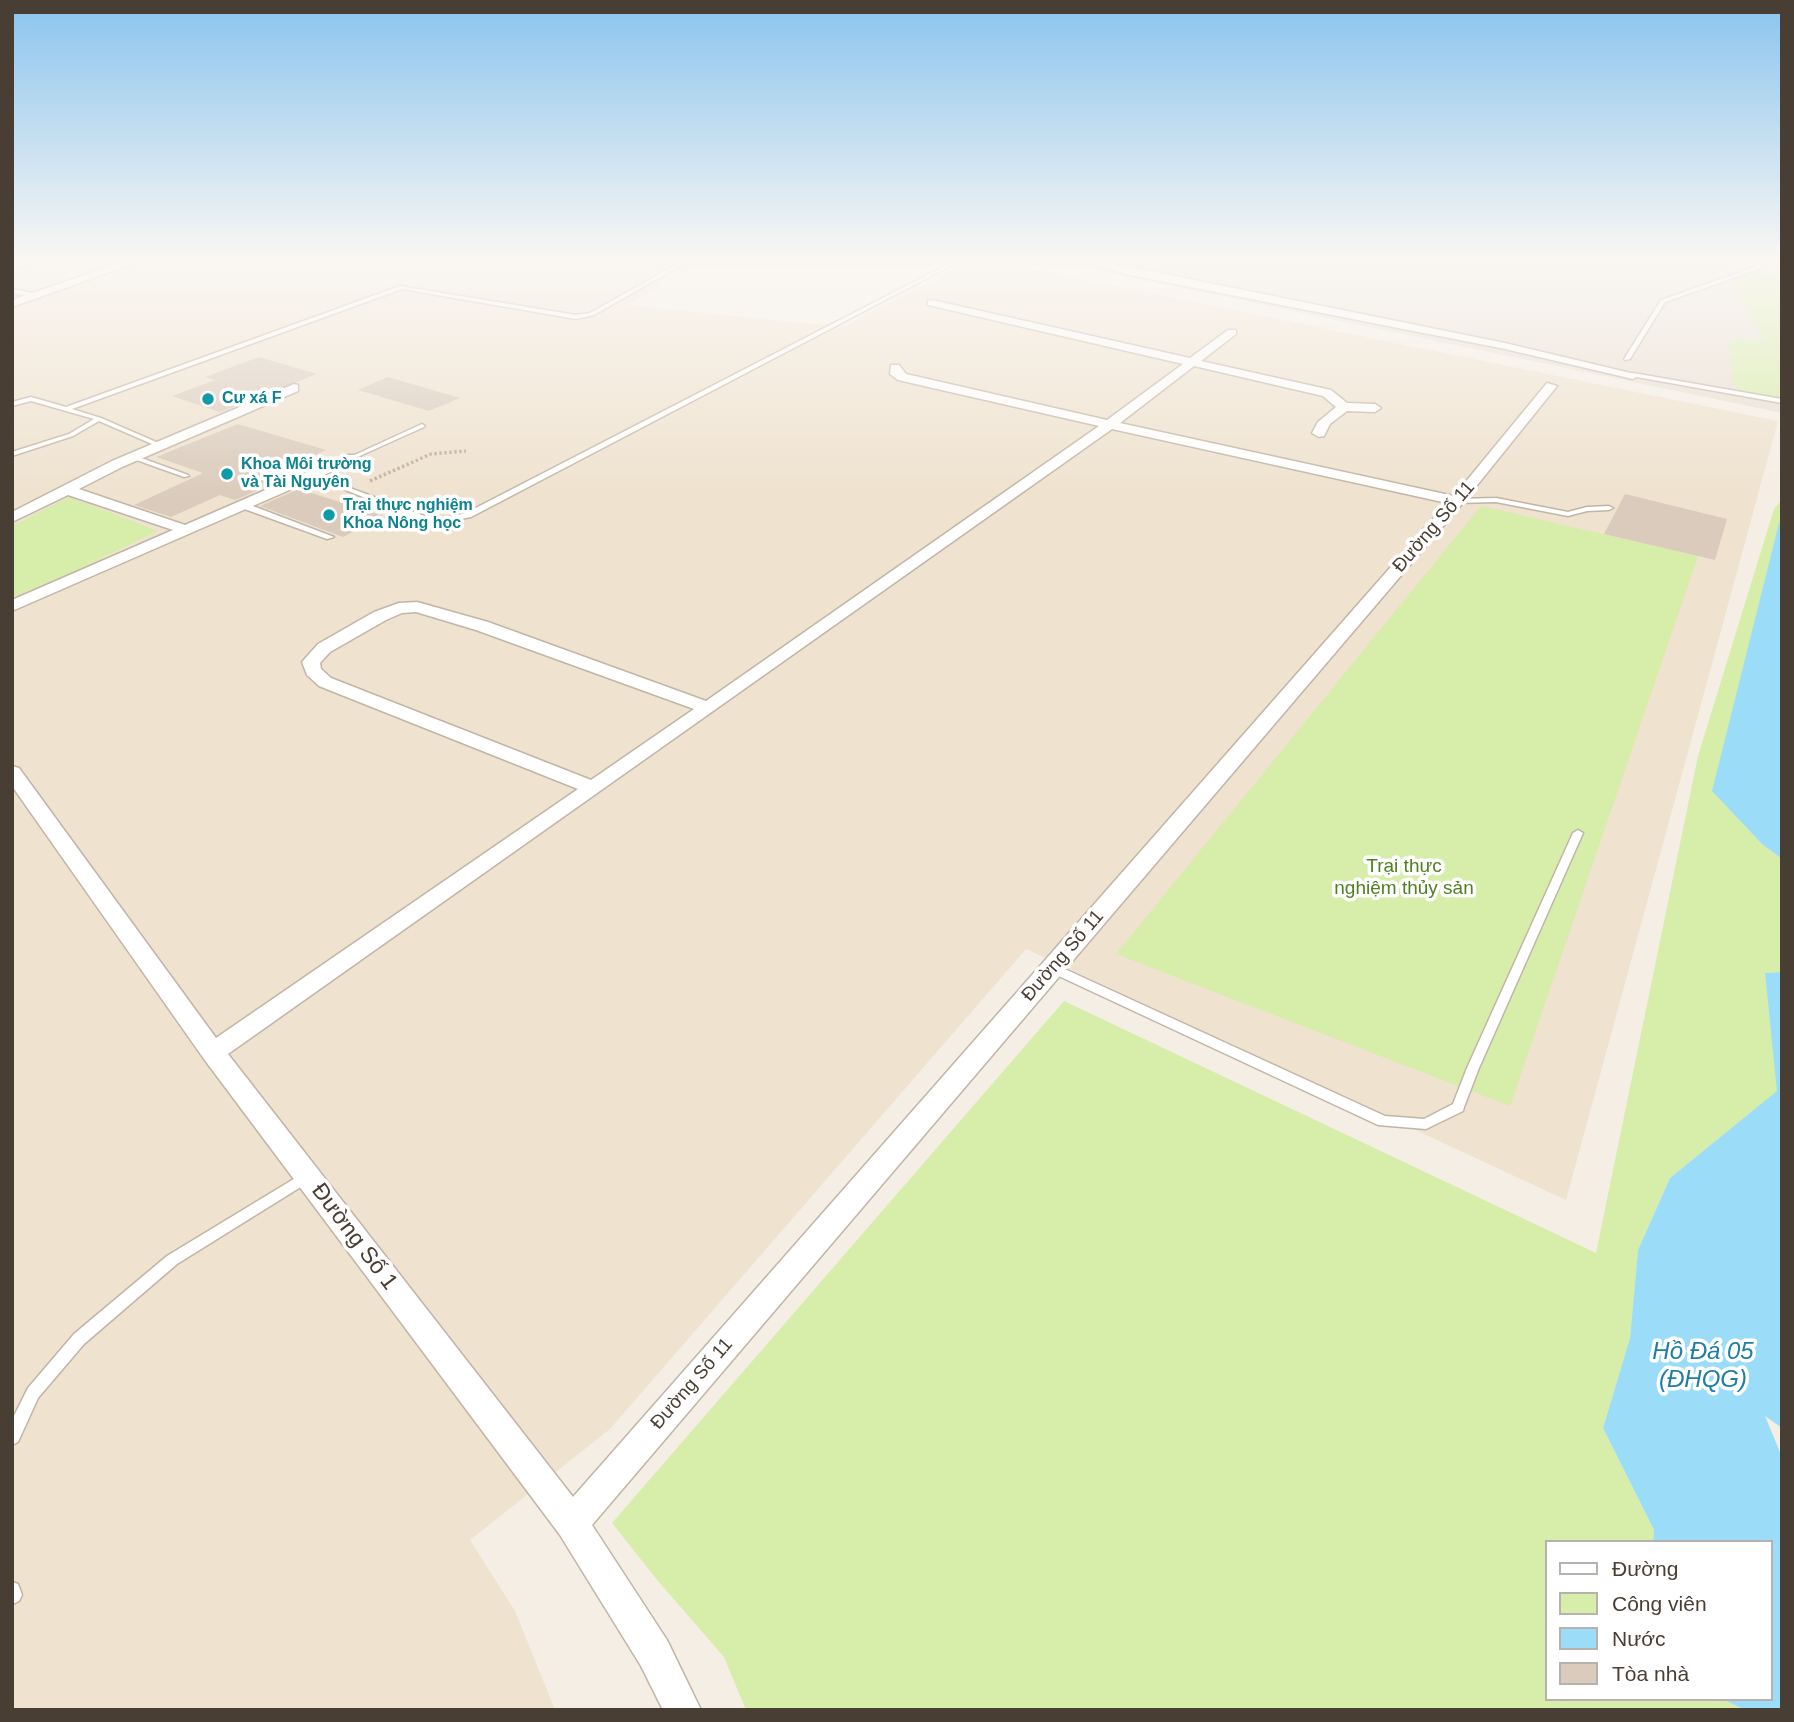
<!DOCTYPE html>
<html>
<head>
<meta charset="utf-8">
<style>
	body { margin:0 }
	#map { position:relative; width:1794px; height:1722px; overflow:hidden; background:#f5eee5; font-family:Helvetica,sans-serif }
	canvas { display:block }
	.frame { position:absolute; inset:0; border:14px solid #483e34; pointer-events:none }
	.legend { position:absolute; left:1545px; top:1540px; width:228px; height:161px; box-sizing:border-box; background:#fff; border:2px solid #b6b2ae; margin:0; padding:9px 12px; list-style:none; font-size:21px; color:#483e34 }
	.legend li { display:flex; align-items:center; gap:14px; height:35px }
	.legend b { width:35px; border:2px solid #b6b2ae }
</style>
</head>
<body>
<div id="map">
<canvas width="1794" height="1722"></canvas>
<div class="frame"></div>
<ul class="legend">
<li><b style="height:9px;background:#fff"></b>Đường</li>
<li><b style="height:19px;background:#d7edaa"></b>Công viên</li>
<li><b style="height:19px;background:#9bddf8"></b>Nước</li>
<li><b style="height:19px;background:#dacbbc"></b>Tòa nhà</li>
</ul>
</div>
<script>
const ctx = document.querySelector('canvas').getContext('2d');
ctx.lineJoin = 'round';
function paint(path, color) {
  ctx.fillStyle = color;
  ctx.fill(path, 'evenodd');
}
function toPath(rows) {
  const path = new Path2D();
  for (const r of rows) {
    path.moveTo(r[0], r[1]);
    for (let i = 2; i < r.length; i += 2) path.lineTo(r[i], r[i + 1]);
  }
  return path;
}
function stroke(path, color, width, dash) {
  ctx.strokeStyle = color;
  ctx.lineWidth = width;
  ctx.lineCap = dash ? 'butt' : 'round';
  ctx.setLineDash(dash || []);
  ctx.stroke(path);
}
function drawText(font, color, halo, rows, align = 'center') {
  ctx.font = font + ' Helvetica,sans-serif';
  ctx.lineWidth = 7;
  ctx.setLineDash([]);
  ctx.textBaseline = 'middle';
  ctx.strokeStyle = halo;
  ctx.fillStyle = color;
  for (const [text, x, y, turn = 0] of rows) {
    ctx.save();
    ctx.translate(x, y);
    ctx.rotate((+turn || 0) * Math.PI / 180);
    ctx.textAlign = isNaN(turn) ? turn : align;
    if (halo) ctx.strokeText(text, 0, 0);
    ctx.fillText(text, 0, 0);
    ctx.restore();
  }
}
paint(toPath([
	[1037,258,1782,258,1782,413]
]), '#e9dfd3');
paint(toPath([
	[12,258,229,258,305,270,334,258,708,258,628,305,843,327,974,258,980,258,1778,421,1566,1200,1026,949,610,1429,470,1540,515,1611,555,1710,12,1710]
]), '#efe2ce');
paint(toPath([
	[1722,258,1782,258,1782,401,1749,395,1732,384,1730,339,1765,341],
	[69,497,158,531,64,576,12,597,12,526],
	[1782,500,1782,524,1779,524,1713,791,1762,844,1782,859,1782,972,1765,973,1778,1091,1670,1178,1638,1250,1630,1338,1603,1428,1654,1530,1653,1542,1547,1542,1547,1699,1722,1699,1745,1710,746,1710,724,1657,658,1581,612,1523,1064,1001,1596,1253,1698,756,1774,509],
	[1481,506,1698,556,1510,1106,1116,954]
]), '#d7edaa');
paint(toPath([
	[1779,523,1782,524,1782,859,1762,844,1712,791],
	[1782,972,1782,1428,1765,1416,1782,1457,1782,1710,1745,1710,1722,1699,1771,1699,1771,1542,1653,1542,1654,1530,1603,1428,1630,1338,1638,1250,1670,1178,1777,1091,1765,973]
]), '#9bddf8');
paint(toPath([
	[259,357,317,374,220,412,172,396,215,380,205,377],
	[388,377,460,398,429,411,358,390],
	[238,424,326,450,264,478,277,482,235,500,220,495,171,517,134,505,203,473,156,457],
	[299,489,383,516,343,537,260,506],
	[1625,494,1727,519,1715,560,1604,534]
]), '#dacbbc');
const lane = toPath([
	[262,258,275,258,304,264,301,266,262,258],
	[688,258,694,258,594,315,576,319,402,289,72,409,101,418,163,445,163,447,159,447,99,421,73,436,12,456,12,452,69,434,94,419,31,401,12,406,12,402,31,397,66,407,400,286,576,315,590,313,688,258],
	[1759,258,1764,258,1759,269,1665,302,1630,359,1625,360,1624,359,1661,300,1755,267,1759,258],
	[956,260,960,261,471,517,441,523,423,521,308,475,313,474,427,517,441,519,466,513,956,260],
	[12,289,38,294,41,296,38,298,12,293,12,289],
	[1633,373,1782,399,1782,403,1631,376,1631,374,1633,373],
	[422,424,425,426,424,427,353,459,348,458,422,424],
	[133,455,188,475,189,476,184,477,131,458,130,457,133,455],
	[1496,498,1568,512,1587,507,1609,506,1613,508,1609,510,1587,511,1568,516,1496,502,1457,503,1453,501,1457,499,1496,498],
	[239,503,245,503,334,537,327,539,239,507,239,503],
	[1578,830,1583,833,1479,1068,1464,1107,1463,1111,1426,1129,1378,1125,1048,971,1046,968,1048,965,1052,964,1056,965,1385,1116,1424,1119,1453,1104,1467,1068,1573,833,1578,830],
	[307,1171,312,1172,314,1176,312,1180,177,1264,84,1344,38,1398,18,1442,12,1445,12,1420,28,1388,74,1334,167,1256,307,1171],
	[12,1582,18,1584,22,1595,19,1601,13,1604,12,1582]
]);
const street = toPath([
	[27,258,43,258,12,270,12,264,27,258],
	[134,258,149,258,12,307,12,300,134,258],
	[1068,258,1086,258,1505,343,1639,375,1633,379,1505,349,1129,275,1068,258],
	[932,300,1190,358,1228,330,1236,330,1236,334,1201,361,1331,390,1347,403,1375,404,1381,408,1375,412,1347,411,1330,424,1324,436,1319,437,1312,433,1318,422,1336,407,1323,396,1194,366,1120,423,1454,496,1547,383,1557,386,1462,504,592,1525,667,1640,701,1710,663,1710,641,1666,560,1535,204,1059,12,786,12,766,19,768,216,1038,578,789,319,686,307,675,302,662,318,644,374,612,399,603,417,602,488,622,706,701,1099,426,898,380,890,374,891,365,899,365,906,374,1107,420,1183,364,928,305,928,301,932,300],
	[1112,429,1447,503,573,1497,228,1054,1112,429],
	[416,612,476,630,694,709,591,780,331,678,321,669,320,663,330,652,386,620,402,613,416,612],
	[294,384,298,385,298,391,122,467,79,489,185,525,346,455,356,455,356,461,12,611,12,600,173,530,68,495,12,522,12,512,112,461,294,384]
]);
stroke(lane, '#c1b5a7', 3);
stroke(street, '#c1b5a7', 3);
stroke(toPath([
	[370,481,431,454,466,451]
]), '#c4af97', 3.5, [2.5, 2.5]);
paint(lane, '#fff');
paint(street, '#fff');
const sky = ctx.createLinearGradient(0, 0, 0, 499);
sky.addColorStop(0, '#89c4ee');
sky.addColorStop(0.52, '#faf7f3');
sky.addColorStop(1, '#faf7f300');
ctx.fillStyle = sky;
ctx.fillRect(0, 0, 1794, 499);
for (const [x, y, r, color] of [
	[208,399,7,"#0f9aa8"],
	[227,474,7,"#0f9aa8"],
	[329,515,7,"#0f9aa8"]
]) {
  const dot = new Path2D();
  dot.arc(x, y, r, 0, 2 * Math.PI);
  ctx.fillStyle = color;
  ctx.fill(dot);
  stroke(dot, '#fff', 2.5);
}
drawText('bold 16px', '#0d838f', '#fff', [
	["Cư xá F",222,399],
	["Khoa Môi trường",241,465],
	["và Tài Nguyên",241,483],
	["Trại thực nghiệm",343,506],
	["Khoa Nông học",343,524]
], 'left');
drawText('19px', '#483e34', '#fff', [
	["Đường Số 11",1434,527,-49],
	["Đường Số 11",1063,956,-49],
	["Đường Số 11",692,1384,-49]
]);
drawText('19px', '#508021', '#fff', [
	["Trại thực",1404,867],
	["nghiệm thủy sản",1404,889]
]);
drawText('23px', '#483e34', '#fff', [
	["Đường Số 1",354,1237,53]
]);
drawText('italic 24px', '#1f7da6', '#fff', [
	["Hồ Đá 05",1703,1352],
	["(ĐHQG)",1703,1380]
]);
</script>
</body>
</html>
